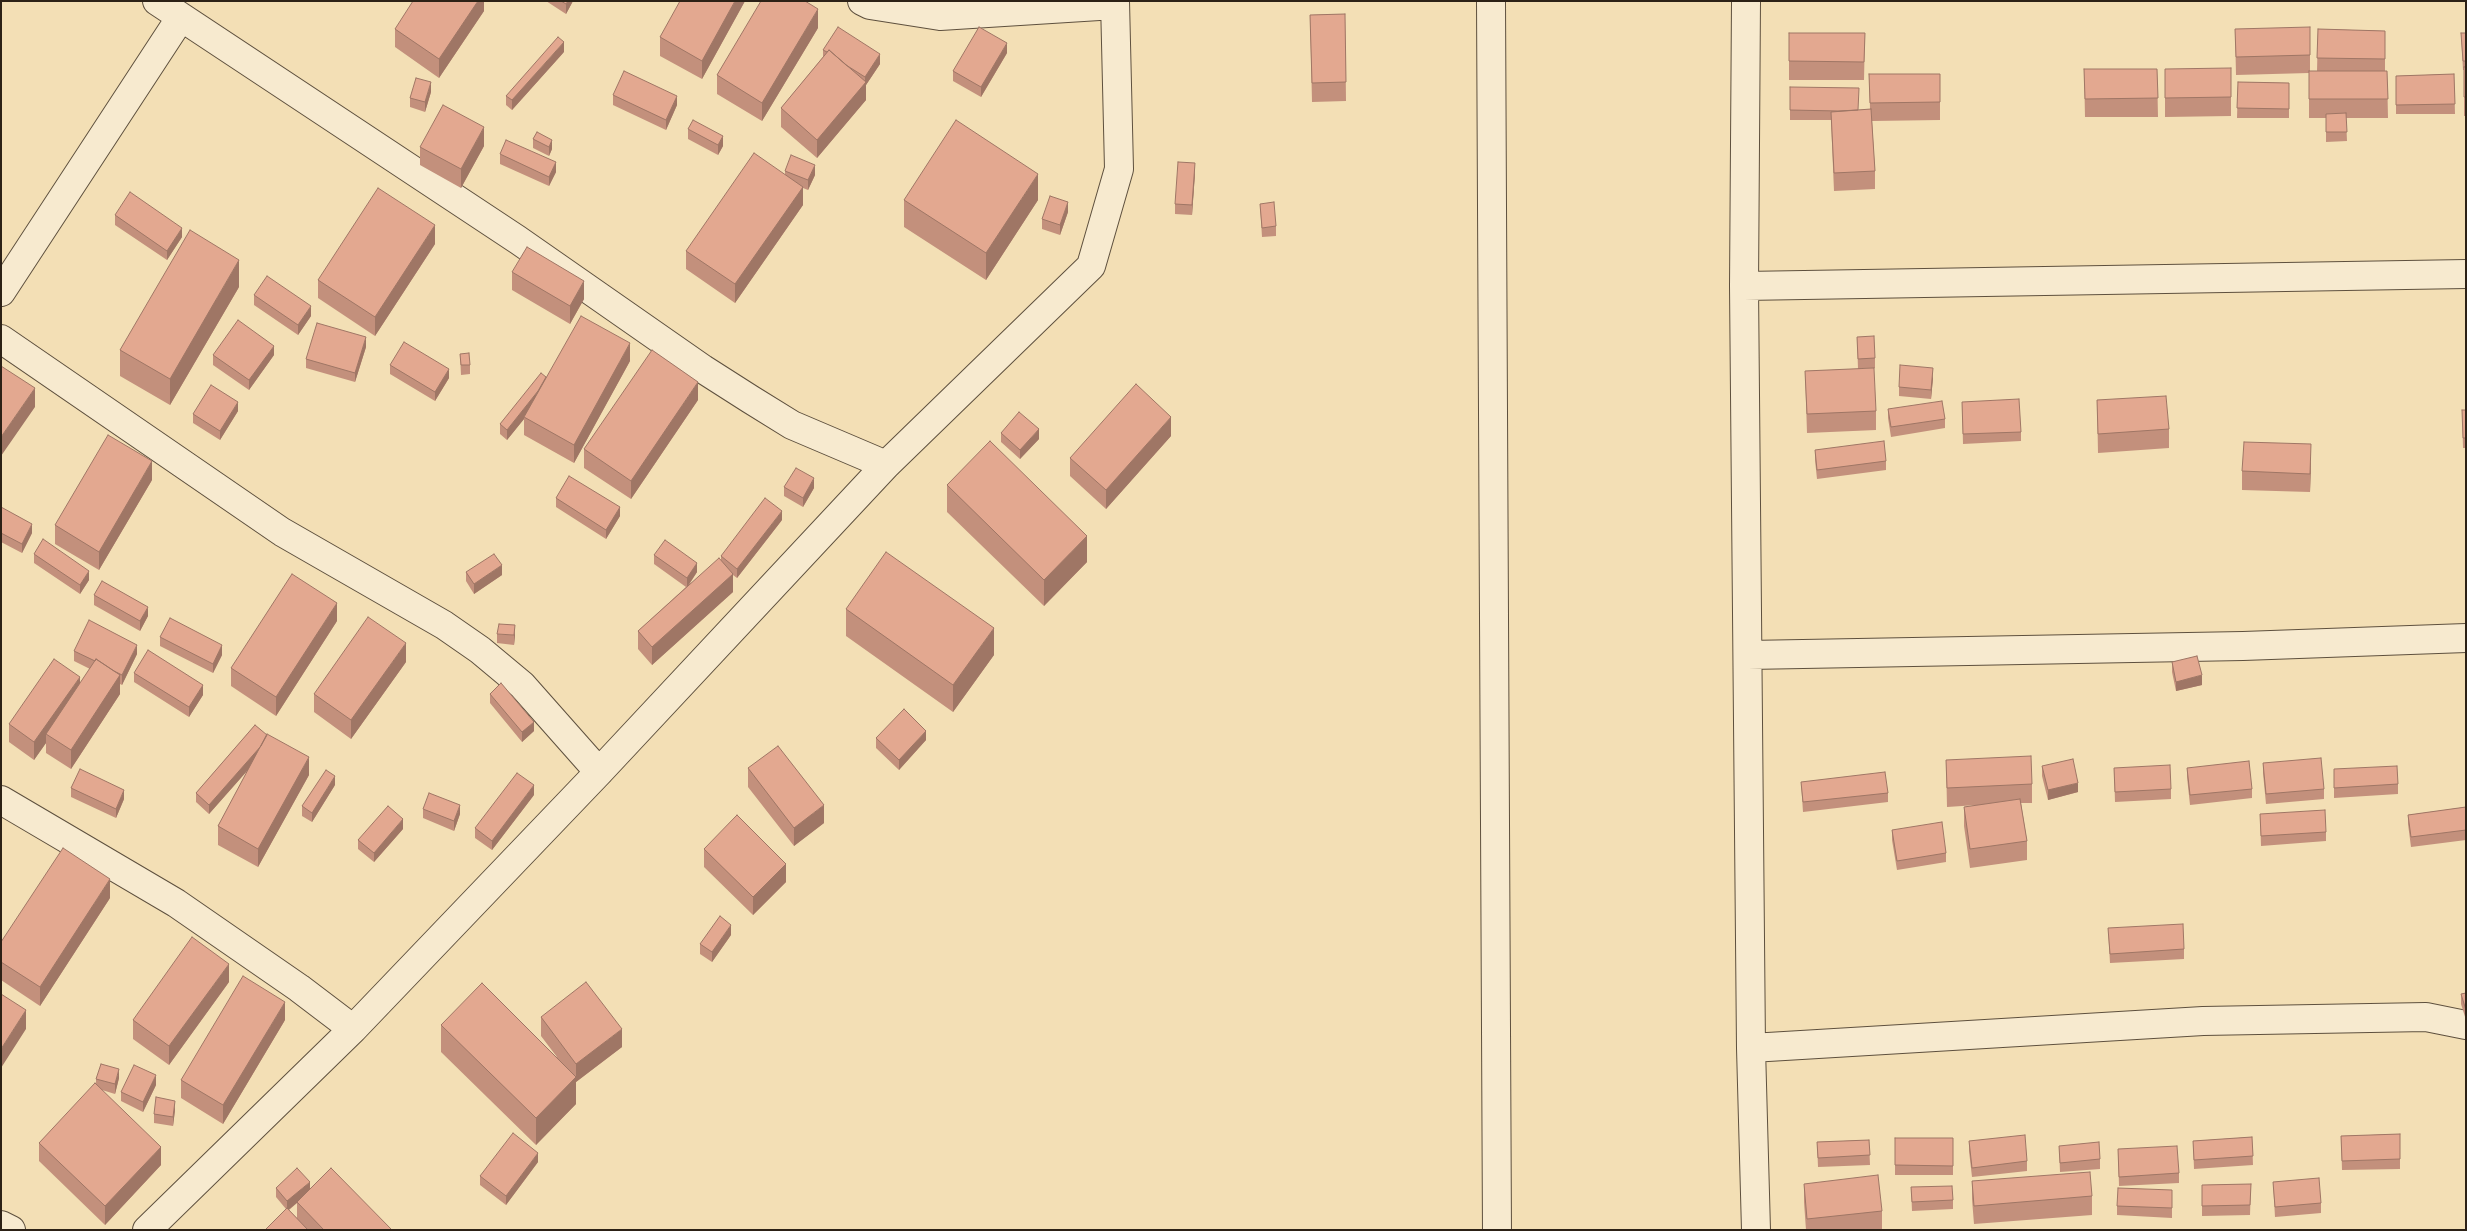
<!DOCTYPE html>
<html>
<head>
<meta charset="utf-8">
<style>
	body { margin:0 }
	#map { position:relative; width:2467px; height:1231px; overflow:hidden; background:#f3dfb5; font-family:"EB Garamond",serif }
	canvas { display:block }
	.frame { position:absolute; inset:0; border:2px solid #2c2116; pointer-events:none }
</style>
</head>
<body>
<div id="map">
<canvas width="2467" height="1231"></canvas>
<div class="frame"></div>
</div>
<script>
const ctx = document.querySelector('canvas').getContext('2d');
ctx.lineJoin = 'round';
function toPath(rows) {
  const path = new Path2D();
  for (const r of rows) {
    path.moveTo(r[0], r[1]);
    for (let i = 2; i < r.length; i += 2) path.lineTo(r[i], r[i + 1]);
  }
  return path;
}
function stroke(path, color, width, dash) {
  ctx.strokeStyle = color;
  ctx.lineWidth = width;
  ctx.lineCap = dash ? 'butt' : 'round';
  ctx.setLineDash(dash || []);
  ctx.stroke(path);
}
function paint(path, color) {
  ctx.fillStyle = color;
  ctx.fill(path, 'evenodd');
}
const minor = toPath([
	[157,1,518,240,703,369,750,399,792,425,886,465],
	[862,1,870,5,940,16,1115,5],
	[1491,1,1497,1230],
	[1746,1,1744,286,1751,1048,1756,1230],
	[1744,286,2466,274],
	[1,292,181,17],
	[1,339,282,532,444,625,480,650,522,685,599,772],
	[1748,655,2243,646,2466,638],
	[1,800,176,903,299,988,353,1029],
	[1751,1048,2203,1021,2426,1017,2466,1025],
	[1,1225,11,1230],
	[147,1230,353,1029,599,772,886,465,1091,266,1119,169,1115,1]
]);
stroke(minor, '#5e503e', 30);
stroke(minor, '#f7eacf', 28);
paint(toPath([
	[484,1,484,11,439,78,395,47,395,29],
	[546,1,573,1,566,14],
	[745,1,702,79,660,56,660,37],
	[1345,14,1346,101,1312,102,1310,15],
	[818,28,762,121,717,94,717,75],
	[2235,29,2310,55,2310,71,2317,71,2318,29,2385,31,2385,71,2387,71,2388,118,2346,118,2347,141,2326,142,2326,118,2309,118,2309,73,2236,75],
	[1789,33,1865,33,1864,80,1789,80],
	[2461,33,2466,33,2466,116,2464,116,2464,70,2463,70],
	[823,50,880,64,866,85,866,100,817,158,781,127,781,108,823,57],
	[564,52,512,110,506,105,506,96],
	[1007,53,981,97,953,81,953,71],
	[2084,69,2157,69,2158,117,2085,117],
	[2165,69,2231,97,2231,116,2165,117],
	[1869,74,1940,74,1940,120,1872,121,1875,171,1875,189,1834,191,1831,120,1790,120,1790,87,1858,110,1870,109],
	[2454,74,2455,114,2396,114,2396,76],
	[2238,82,2289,83,2289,118,2237,118],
	[431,92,425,112,410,107,410,98],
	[613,95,677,105,666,130,613,105],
	[688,129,723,146,718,155,688,139],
	[537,132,552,149,549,156,533,148,533,139],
	[484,146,461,188,420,165,420,147],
	[500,154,556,172,549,186,500,164],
	[785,171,815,175,808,190,803,188,803,205,735,303,686,269,686,251,785,174],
	[1195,173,1192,215,1175,214,1175,204],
	[904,200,1038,200,986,280,904,227],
	[1260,204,1276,226,1276,236,1262,237],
	[1068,212,1060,235,1042,229,1042,219],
	[115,215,182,237,167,260,115,225],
	[435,244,375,336,318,298,318,280],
	[512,272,584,299,570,324,512,290],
	[239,287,170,405,120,376,120,350],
	[254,295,311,316,298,335,254,305],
	[1857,337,1875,358,1875,368,1861,368,1876,411,1876,430,1807,433,1805,371,1858,369],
	[366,347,355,382,306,368,306,359],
	[460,354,470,365,470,374,461,375],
	[213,355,274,355,249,390,213,365],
	[630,361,574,463,524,435,524,419,507,440,500,434,500,424,546,377],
	[390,365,449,378,435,401,390,374],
	[1933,378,1931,399,1899,396,1899,387],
	[698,400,631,499,584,468,584,449],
	[2097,400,2169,429,2169,448,2098,453],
	[1962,402,2021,432,2021,441,1963,444],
	[1888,409,1945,419,1945,428,1891,437,1888,418],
	[2462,410,2466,410,2466,448,2463,448],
	[238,411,220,440,193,423,193,414],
	[1001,433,1039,439,1020,459,1001,442],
	[1171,436,1106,509,1070,476,1070,458],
	[1815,450,1886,461,1886,470,1817,479,1815,460],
	[2311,463,2310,492,2242,490,2242,471],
	[152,480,99,570,55,544,55,525],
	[947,485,1087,562,1044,606,947,512],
	[784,487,814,488,803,507,784,496],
	[556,498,620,516,606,539,556,507],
	[1,507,32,533,22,553,1,542],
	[782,520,737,578,733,575,733,592,652,665,638,649,638,631,686,587,654,564,654,555,697,572,689,585,721,560,721,556],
	[34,554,89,580,80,594,34,563],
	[466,572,502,575,474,594,466,581],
	[94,595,148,616,140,631,94,605],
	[846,609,994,655,953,712,846,636],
	[337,621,276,716,231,686,231,668],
	[497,634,515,635,514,645,497,643],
	[160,637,222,655,213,673,160,646],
	[74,651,137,654,122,685,120,684,120,694,71,769,46,753,46,743,34,760,9,742,9,724,80,684,90,669,74,661],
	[406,662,351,739,314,712,314,694],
	[2172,662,2202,685,2176,691,2172,672],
	[134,673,203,695,189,717,134,682],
	[490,694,534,731,522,742,490,703],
	[255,725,309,775,258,867,218,845,218,826,248,770,209,814,196,802,196,793],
	[876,738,926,740,899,770,876,748],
	[1946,760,2032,784,2032,803,2021,803,2027,841,2027,860,1970,868,1964,826,1964,807,1977,805,1947,807],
	[2263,763,2324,789,2324,799,2266,804,2263,773],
	[2042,766,2078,792,2048,800,2042,776],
	[748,768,824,823,794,846,748,787],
	[2114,768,2171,789,2171,799,2115,802],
	[2187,768,2252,789,2252,798,2190,805,2187,777],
	[2334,769,2398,784,2398,794,2334,798],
	[1801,782,1888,793,1888,802,1803,812],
	[335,785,312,822,302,816,302,806],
	[71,788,124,799,116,818,71,797],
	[534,795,492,850,475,838,475,828],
	[2466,807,2466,840,2411,847,2408,824,2408,815],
	[423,809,460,814,454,831,423,818],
	[2260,814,2326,832,2326,841,2261,846],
	[403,829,374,862,358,849,358,840],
	[1892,830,1946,853,1946,862,1897,870,1892,840],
	[704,849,786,882,753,915,704,867],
	[110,898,40,1006,1,980,1,942],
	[2108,928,2184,949,2184,959,2110,963],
	[731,935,712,962,700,954,700,944],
	[229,982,169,1065,133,1039,133,1020],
	[2466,993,2466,1020,2461,1004,2461,994],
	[541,1017,622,1047,576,1082,576,1104,536,1145,441,1052,441,1025,557,1057,541,1036],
	[285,1020,223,1124,181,1098,181,1080],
	[119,1078,115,1094,102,1090,161,1165,105,1225,39,1161,39,1143,96,1084,96,1079],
	[156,1085,143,1112,121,1101,121,1092],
	[175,1110,173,1126,154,1123,154,1114],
	[2400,1134,2400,1169,2342,1170,2341,1136],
	[2252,1137,2253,1165,2194,1169,2193,1141],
	[1895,1138,1953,1138,1953,1175,1895,1175],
	[1869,1140,1870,1165,1818,1167,1817,1142],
	[1969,1141,2027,1161,2027,1171,1972,1177,1969,1151],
	[2059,1146,2100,1159,2100,1169,2060,1172],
	[2118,1149,2179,1173,2179,1183,2119,1186],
	[538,1162,506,1205,480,1185,480,1176],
	[1972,1181,2092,1196,2092,1215,1974,1224,1972,1199],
	[2273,1182,2321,1203,2321,1213,2275,1217],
	[1804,1184,1882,1211,1882,1230,1806,1230,1804,1202],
	[2251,1184,2250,1215,2202,1216,2202,1185],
	[1911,1187,1953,1200,1953,1209,1912,1211],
	[276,1188,310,1189,392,1230,265,1230,286,1209,276,1197],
	[297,1203,297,1218,289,1210],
	[2172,1190,2172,1218,2117,1215,2117,1206]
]), '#c3907c');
paint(toPath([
	[478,1,484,1,484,11,439,78,439,59],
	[568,1,573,1,566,14,566,4],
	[735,1,745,1,702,79,702,61],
	[818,9,818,28,762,121,762,103],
	[564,42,564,52,512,110,512,100],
	[1007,43,1007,53,981,97,981,87],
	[880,54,880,64,866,85,866,100,817,158,817,140,865,83,865,77],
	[431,82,431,92,425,112,425,102],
	[677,96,677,105,666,130,666,120],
	[484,127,484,146,461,188,461,169],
	[723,136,723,146,718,155,718,145],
	[552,140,552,149,549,156,549,147],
	[556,162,556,172,549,186,549,177],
	[1195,163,1195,173,1192,215,1192,205],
	[815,165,815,175,808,190,808,180],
	[1038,174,1038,200,986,280,986,253],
	[803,187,803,205,735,303,735,284],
	[1068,202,1068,212,1060,235,1060,225],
	[435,225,435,244,375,336,375,317],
	[182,228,182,237,167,260,167,251],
	[239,260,239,287,170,405,170,379],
	[584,281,584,299,570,324,570,306],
	[311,306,311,316,298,335,298,325],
	[366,337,366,347,355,382,355,373],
	[630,343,630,361,574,463,574,445],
	[274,346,274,355,249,390,249,380],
	[1933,368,1933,378,1931,399,1931,390],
	[449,369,449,378,435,401,435,392],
	[548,379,524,417,524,419,507,440,507,430],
	[698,382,698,400,631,499,631,481],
	[35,388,35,407,1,456,1,437],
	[238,402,238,411,220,440,220,431],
	[1171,417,1171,436,1106,509,1106,490],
	[1039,429,1039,439,1020,459,1020,450],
	[2311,444,2311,463,2310,492,2310,474],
	[152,461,152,480,99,570,99,552],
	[814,478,814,488,803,507,803,498],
	[620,507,620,516,606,539,606,530],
	[782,511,782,520,737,578,737,569],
	[32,524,32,533,22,553,22,544],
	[1087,536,1087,562,1044,606,1044,580],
	[697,563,697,572,687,587,687,578],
	[502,565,502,575,474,594,474,584],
	[89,571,89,580,80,594,80,585],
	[733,574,733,592,652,665,652,647],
	[337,603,337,621,276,716,276,697],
	[148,607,148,616,140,631,140,621],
	[515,625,515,635,514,645,514,635],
	[994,628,994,655,953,712,953,685],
	[406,643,406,662,351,739,351,720],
	[137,645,137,654,122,685,122,675],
	[222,645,222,655,213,673,213,664],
	[120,675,120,694,71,769,71,750],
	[2202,675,2202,685,2176,691,2176,682],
	[80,677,80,696,46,734,46,743,34,760,34,742],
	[203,685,203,695,189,717,189,707],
	[534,722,534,731,522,742,522,732],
	[926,731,926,740,899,770,899,760],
	[269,737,269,746,209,814,209,805],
	[309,757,309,775,258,867,258,849],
	[335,776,335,785,312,822,312,813],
	[2078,783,2078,792,2048,800,2048,790],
	[534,785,534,795,492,850,492,841],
	[124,790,124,799,116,818,116,809],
	[460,805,460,814,454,831,454,821],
	[824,805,824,823,794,846,794,828],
	[403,819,403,829,374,862,374,853],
	[786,864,786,882,753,915,753,897],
	[110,879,110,898,40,1006,40,987],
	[731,925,731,935,712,962,712,952],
	[229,964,229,982,169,1065,169,1046],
	[285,1002,285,1020,223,1124,223,1105],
	[26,1010,26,1029,1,1068,1,1049],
	[622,1029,622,1047,576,1082,576,1104,536,1145,536,1118,576,1077,576,1064],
	[119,1069,119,1078,115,1094,115,1084],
	[156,1075,156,1085,143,1112,143,1102],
	[175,1101,175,1110,173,1126,173,1117],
	[161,1147,161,1165,105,1225,105,1206],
	[538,1153,538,1162,506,1205,506,1196],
	[310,1182,310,1192,287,1211,287,1201]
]), '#9f7665');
const building = toPath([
	[413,1,478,1,439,59,395,29,413,1],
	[561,1,568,1,566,4,561,1],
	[680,1,735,1,702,61,660,37,680,1],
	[761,1,805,1,818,9,762,103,717,75,761,1],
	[1345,14,1346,82,1312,83,1310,15,1345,14],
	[838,27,880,54,865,77,846,65,829,50,827,52,823,50,838,27],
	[979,27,1007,43,981,87,953,71,979,27],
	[2310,27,2310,55,2236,57,2235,29,2310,27],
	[2318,29,2385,31,2385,59,2317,58,2318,29],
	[1789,33,1865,33,1864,62,1789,61,1789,33],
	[2461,33,2466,33,2466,61,2463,61,2461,33],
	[558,37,564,42,512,100,506,96,558,37],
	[829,50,866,82,817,140,781,108,829,50],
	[2464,67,2466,67,2466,97,2464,97,2464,67],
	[2231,68,2231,97,2165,98,2165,69,2231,68],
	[2084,69,2157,69,2158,98,2085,99,2084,69],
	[624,71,677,96,666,120,613,95,624,71],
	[2309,71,2387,71,2388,99,2309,99,2309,71],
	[1869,74,1940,74,1940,102,1870,103,1869,74],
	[2454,74,2455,104,2396,105,2396,76,2454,74],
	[416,78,431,82,425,102,410,98,416,78],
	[2238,82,2289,83,2289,109,2237,108,2238,82],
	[1790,87,1859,88,1858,110,1838,111,1790,110,1790,87],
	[443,105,484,127,461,169,420,147,443,105],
	[1871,109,1875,171,1834,173,1831,112,1871,109],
	[2346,113,2347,132,2326,132,2326,114,2346,113],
	[693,120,723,136,718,145,688,129,693,120],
	[956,120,1038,174,986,253,904,200,956,120],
	[537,132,552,140,549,147,533,139,537,132],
	[506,140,556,162,549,177,500,154,506,140],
	[754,153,803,187,735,284,686,251,754,153],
	[791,155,815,165,808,180,785,171,791,155],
	[1178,162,1195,163,1192,205,1175,204,1178,162],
	[378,188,435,225,375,317,318,280,378,188],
	[130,192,182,228,167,251,115,215,130,192],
	[1050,196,1068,202,1060,225,1042,219,1050,196],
	[1274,202,1276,226,1262,228,1260,204,1274,202],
	[190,230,239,260,170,379,120,350,190,230],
	[527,247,584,281,570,306,512,272,527,247],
	[267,276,311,306,298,325,254,295,267,276],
	[581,316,630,343,574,445,524,417,581,316],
	[238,320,274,346,249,380,213,355,238,320],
	[317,323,366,337,355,373,306,359,317,323],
	[1874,336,1875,358,1858,359,1857,337,1874,336],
	[404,342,449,369,435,392,390,365,404,342],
	[652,350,698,382,631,481,584,449,652,350],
	[469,353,470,365,461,365,460,354,469,353],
	[1900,365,1933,368,1931,390,1899,387,1900,365],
	[1,366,35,388,1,437,1,366],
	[1874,368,1876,411,1807,414,1805,371,1874,368],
	[541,373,546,377,538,391,507,430,500,424,541,373],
	[1136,384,1171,417,1106,490,1070,458,1136,384],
	[211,385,238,402,220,431,193,414,211,385],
	[2166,396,2169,429,2098,434,2097,400,2166,396],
	[2019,399,2021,432,1963,434,1962,402,2019,399],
	[1942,401,1945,419,1891,427,1888,409,1942,401],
	[2462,410,2466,410,2466,438,2463,438,2462,410],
	[1019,412,1039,429,1020,450,1001,433,1019,412],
	[108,435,152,461,99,552,55,525,108,435],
	[990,441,1087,536,1044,580,947,485,990,441],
	[1884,441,1886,461,1817,470,1815,450,1884,441],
	[2244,442,2311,444,2310,474,2242,471,2244,442],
	[796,468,814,478,803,498,784,487,796,468],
	[569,476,620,507,606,530,556,498,569,476],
	[765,498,782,511,737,569,721,556,765,498],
	[1,507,32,524,22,544,1,533,1,507],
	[43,539,89,571,80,585,34,554,43,539],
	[665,540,697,563,687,578,654,555,665,540],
	[886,552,994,628,953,685,846,609,886,552],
	[494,554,502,565,474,584,466,572,494,554],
	[719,558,733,574,652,647,638,631,719,558],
	[292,574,337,603,276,697,231,668,292,574],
	[102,581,148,607,140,621,94,595,102,581],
	[368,617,406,643,351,720,314,694,368,617],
	[170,618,222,645,213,664,160,637,170,618],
	[89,620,137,645,122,675,114,671,96,659,95,661,74,651,89,620],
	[499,624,515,625,514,635,497,634,499,624],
	[148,650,203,685,189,707,134,673,148,650],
	[2197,656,2202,675,2176,682,2172,662,2197,656],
	[54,659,80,677,34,742,9,724,54,659],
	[96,659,120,675,71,750,46,734,96,659],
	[501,683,534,722,522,732,490,694,501,683],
	[904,709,926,731,899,760,876,738,904,709],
	[255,725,267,735,261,746,209,805,196,793,255,725],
	[267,734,309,757,258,849,218,826,267,734],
	[778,746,824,805,794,828,748,768,778,746],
	[2031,756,2032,784,1947,788,1946,760,2031,756],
	[2321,758,2324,789,2266,794,2263,763,2321,758],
	[2073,759,2078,783,2048,790,2042,766,2073,759],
	[2249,761,2252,789,2190,795,2187,768,2249,761],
	[2170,765,2171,789,2115,792,2114,768,2170,765],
	[2397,766,2398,784,2334,788,2334,769,2397,766],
	[80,769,124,790,116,809,71,788,80,769],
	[326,770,335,776,312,813,302,806,326,770],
	[1885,772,1888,793,1803,802,1801,782,1885,772],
	[517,773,534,785,492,841,475,828,517,773],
	[429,793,460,805,454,821,423,809,429,793],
	[2020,799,2027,841,1970,849,1964,807,2020,799],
	[388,806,403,819,374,853,358,840,388,806],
	[2466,807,2466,830,2411,837,2408,815,2466,807],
	[2325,810,2326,832,2261,836,2260,814,2325,810],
	[737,815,786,864,753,897,704,849,737,815],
	[1942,822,1946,853,1897,861,1892,830,1942,822],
	[63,848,110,879,40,987,1,962,1,942,63,848],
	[720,916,731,925,712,952,700,944,720,916],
	[2183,924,2184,949,2110,954,2108,928,2183,924],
	[192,937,229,964,169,1046,133,1020,192,937],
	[243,976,285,1002,223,1105,181,1080,243,976],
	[586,982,622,1029,576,1064,541,1017,586,982],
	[482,983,576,1077,536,1118,441,1025,482,983],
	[2466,993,2466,1010,2461,994,2466,993],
	[1,994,26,1010,1,1049,1,994],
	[101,1064,119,1069,115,1084,96,1079,101,1064],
	[134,1065,156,1075,143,1102,121,1092,134,1065],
	[95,1083,161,1147,105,1206,39,1143,95,1083],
	[156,1097,175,1101,173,1117,154,1114,156,1097],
	[513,1133,538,1153,506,1196,480,1176,513,1133],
	[2400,1134,2400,1159,2342,1161,2341,1136,2400,1134],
	[2025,1135,2027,1161,1972,1168,1969,1141,2025,1135],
	[2252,1137,2253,1156,2194,1160,2193,1141,2252,1137],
	[1895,1138,1953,1138,1953,1166,1895,1165,1895,1138],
	[1869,1140,1870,1155,1818,1158,1817,1142,1869,1140],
	[2099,1142,2100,1159,2060,1163,2059,1146,2099,1142],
	[2177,1146,2179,1173,2119,1177,2118,1149,2177,1146],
	[297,1168,310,1182,287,1201,276,1188,297,1168],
	[331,1168,392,1230,324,1230,297,1202,331,1168],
	[2090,1172,2092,1196,1974,1206,1972,1181,2090,1172],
	[1878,1175,1882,1211,1807,1219,1804,1184,1878,1175],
	[2319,1178,2321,1203,2275,1207,2273,1182,2319,1178],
	[2251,1184,2250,1205,2202,1206,2202,1185,2251,1184],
	[1952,1186,1953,1200,1912,1202,1911,1187,1952,1186],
	[2118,1188,2172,1190,2172,1208,2117,1206,2118,1188],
	[287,1208,308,1230,265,1230,287,1208]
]);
paint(building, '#e3a890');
stroke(building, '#9f7665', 1);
</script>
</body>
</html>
